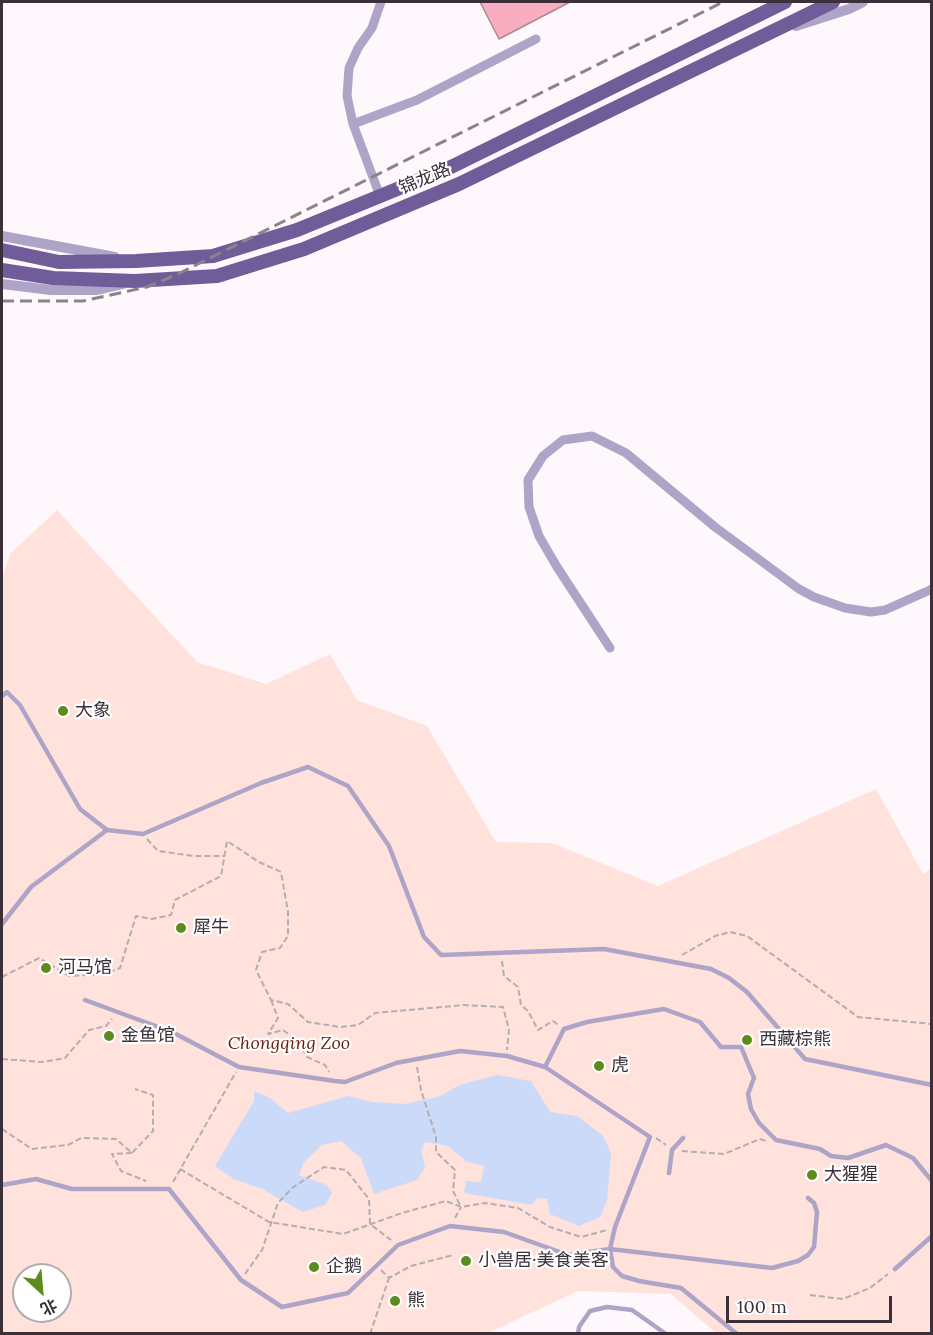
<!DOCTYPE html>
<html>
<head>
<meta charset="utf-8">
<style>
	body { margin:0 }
	#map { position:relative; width:933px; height:1335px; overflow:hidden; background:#fef8fd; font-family:Lora,"Noto Sans SC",serif }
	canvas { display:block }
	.frame { position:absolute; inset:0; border:3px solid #3b303a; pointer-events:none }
	.north { position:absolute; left:12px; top:1263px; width:60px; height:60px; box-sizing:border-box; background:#fff; border:2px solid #b1acb0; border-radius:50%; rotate:154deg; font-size:16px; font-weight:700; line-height:24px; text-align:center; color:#3b303a }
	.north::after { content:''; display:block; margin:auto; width:21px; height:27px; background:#5d8b1e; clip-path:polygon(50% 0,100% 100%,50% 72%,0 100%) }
	.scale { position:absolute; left:726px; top:1296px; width:166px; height:27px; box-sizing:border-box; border:3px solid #3b303a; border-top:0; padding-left:8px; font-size:18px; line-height:21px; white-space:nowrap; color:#3b303a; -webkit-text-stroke:4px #fff; paint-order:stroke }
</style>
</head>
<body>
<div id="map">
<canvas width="933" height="1335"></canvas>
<div class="frame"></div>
<div class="north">北</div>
<div class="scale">100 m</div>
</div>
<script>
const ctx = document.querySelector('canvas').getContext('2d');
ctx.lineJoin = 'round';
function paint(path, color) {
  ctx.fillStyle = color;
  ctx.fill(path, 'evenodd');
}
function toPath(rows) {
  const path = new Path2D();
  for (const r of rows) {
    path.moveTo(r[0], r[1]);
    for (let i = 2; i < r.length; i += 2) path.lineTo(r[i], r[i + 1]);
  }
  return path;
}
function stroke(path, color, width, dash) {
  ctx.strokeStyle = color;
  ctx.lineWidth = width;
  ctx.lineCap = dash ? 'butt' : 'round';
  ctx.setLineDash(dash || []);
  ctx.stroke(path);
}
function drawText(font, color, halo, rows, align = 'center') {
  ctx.font = font + ' Lora,"Noto Sans SC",serif';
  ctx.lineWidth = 4.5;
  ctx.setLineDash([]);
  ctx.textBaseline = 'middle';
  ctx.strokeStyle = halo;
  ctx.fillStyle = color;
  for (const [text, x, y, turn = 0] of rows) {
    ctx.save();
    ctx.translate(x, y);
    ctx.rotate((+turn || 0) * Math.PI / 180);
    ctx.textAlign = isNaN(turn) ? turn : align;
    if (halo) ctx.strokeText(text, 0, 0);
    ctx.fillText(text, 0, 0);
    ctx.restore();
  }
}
paint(toPath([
	[57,510,197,662,266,684,330,654,357,700,427,726,496,842,552,843,658,886,876,789,923,874,931,869,931,1333,716,1333,671,1294,578,1291,488,1333,2,1333,2,578,10,554],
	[24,1275,60,1275,60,1311,24,1311]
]), '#fee2db');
paint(toPath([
	[497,1075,531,1081,550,1112,577,1116,603,1136,611,1153,607,1200,600,1217,579,1226,550,1214,547,1199,537,1198,532,1205,464,1193,466,1181,481,1182,484,1166,467,1162,448,1146,425,1142,421,1150,425,1167,417,1180,374,1194,361,1158,341,1141,322,1145,304,1162,299,1175,327,1185,332,1193,325,1205,303,1212,262,1189,234,1179,215,1166,254,1101,254,1091,270,1098,288,1113,348,1096,373,1102,404,1104,438,1097,460,1085]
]), '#ccdaf9');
const building = toPath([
	[480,2,570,2,499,39,480,2]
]);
paint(building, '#f8adc1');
stroke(building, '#ad8992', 1.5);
stroke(toPath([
	[147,839,158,851,194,856,225,856],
	[682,955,715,936,730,932,747,936,858,1017,932,1024],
	[502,961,504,976,518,987,521,1005,528,1011,538,1030,553,1021,558,1025],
	[2,977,39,958,69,976,104,974,120,968,136,916,152,919,171,915,175,900,221,876,227,841,259,862,281,872,288,912,288,936,280,948,262,952,256,970,271,1000,288,1004,308,1022,340,1027,358,1025,375,1013,464,1005,503,1007,509,1030,507,1050],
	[271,1000,278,1018,268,1034,283,1030,299,1042,307,1057,325,1065,329,1072],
	[2,1059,43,1062,65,1058,89,1030,106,1026,112,1019],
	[417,1067,421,1090,436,1137,436,1152,455,1170,453,1191,461,1207],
	[2,1129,32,1149,68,1145,81,1138,116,1139,132,1153,153,1131,153,1095,135,1089],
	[656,1138,666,1145],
	[682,1151,724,1154,760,1139,766,1141],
	[132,1153,112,1154,121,1171,146,1181],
	[180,1169,269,1222,343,1234,402,1213,446,1201,461,1207,485,1203,518,1208,550,1227,581,1237,607,1230],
	[173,1182,236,1072],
	[455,1218,461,1207],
	[381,1270,389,1278,411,1266,453,1255],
	[245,1274,262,1250,278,1203,292,1188,324,1167,346,1170,369,1199,370,1224,391,1240],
	[810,1295,843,1299,870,1288,888,1274],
	[370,1334,389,1278]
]), '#b4adb3', 2, [6, 3]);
stroke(toPath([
	[2,696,7,692,20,705,80,809,107,830,143,834,261,783,308,767,348,786,389,846,424,937,441,955,604,949,711,969,729,978,747,992,805,1059,932,1085],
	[2,924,31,887,107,830],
	[85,1000,172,1032,239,1067,335,1081,345,1082,396,1063,460,1051,507,1056,545,1067,650,1137,615,1227,610,1249,613,1267,622,1276,639,1281,681,1288,737,1334],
	[545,1067,564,1029,587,1022,664,1009,700,1022,721,1047,741,1047,754,1078,748,1094,751,1109,759,1123,776,1140,820,1149,831,1156,848,1158,886,1145,913,1158,932,1181],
	[669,1173,672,1150,683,1138],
	[2,1185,36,1179,72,1189,169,1189,241,1280,282,1307,348,1293,398,1245,450,1226,504,1232,568,1255,610,1249,772,1268,798,1261,808,1255,814,1247,817,1212,814,1203,808,1198],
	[895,1269,932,1236],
	[578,1334,579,1327,590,1311,607,1307,632,1310,666,1334]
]), '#aea4c7', 4.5);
stroke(toPath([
	[353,124,417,100,536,39],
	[380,196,353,124,347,96,349,68,358,48,372,28,381,2],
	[610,648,557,567,539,536,529,507,528,480,543,456,563,440,592,436,626,453,715,527,799,589,814,597,845,608,871,612,885,610,932,589]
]), '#aea4c7', 9);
stroke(toPath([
	[796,26,849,9,863,2],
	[2,236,115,257],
	[2,284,51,290,97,290,123,284]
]), '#aea4c7', 10);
stroke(toPath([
	[2,250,59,262,136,261,213,256,297,230,451,167,785,2],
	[2,270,53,278,135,281,217,276,304,249,459,184,833,2]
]), '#705c98', 14);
stroke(toPath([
	[2,301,83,301,147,287,178,274,723,2]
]), '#8b828a', 3, [12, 6]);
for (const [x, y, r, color] of [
	[63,711,6,"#5d8b1e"],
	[181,928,6,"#5d8b1e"],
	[46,968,6,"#5d8b1e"],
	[109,1036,6,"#5d8b1e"],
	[747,1040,6,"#5d8b1e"],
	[599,1066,6,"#5d8b1e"],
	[812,1175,6,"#5d8b1e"],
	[466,1261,6,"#5d8b1e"],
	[314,1267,6,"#5d8b1e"],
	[395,1301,6,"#5d8b1e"]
]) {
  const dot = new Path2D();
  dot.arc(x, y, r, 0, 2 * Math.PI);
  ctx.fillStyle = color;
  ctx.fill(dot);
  stroke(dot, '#fff', 2);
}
drawText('18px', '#3b303a', '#fff', [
	["锦龙路",425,179,-23]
]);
drawText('18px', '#3b303a', '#fff', [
	["大象",75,711],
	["犀牛",193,928],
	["河马馆",58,968],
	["金鱼馆",121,1036],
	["西藏棕熊",759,1040],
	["虎",611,1066],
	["大猩猩",824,1175],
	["小兽居·美食美客",478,1261],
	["企鹅",326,1267],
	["熊",407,1301]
], 'left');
drawText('italic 18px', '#671a07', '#fff', [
	["Chongqing Zoo",289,1044]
]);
</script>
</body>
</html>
